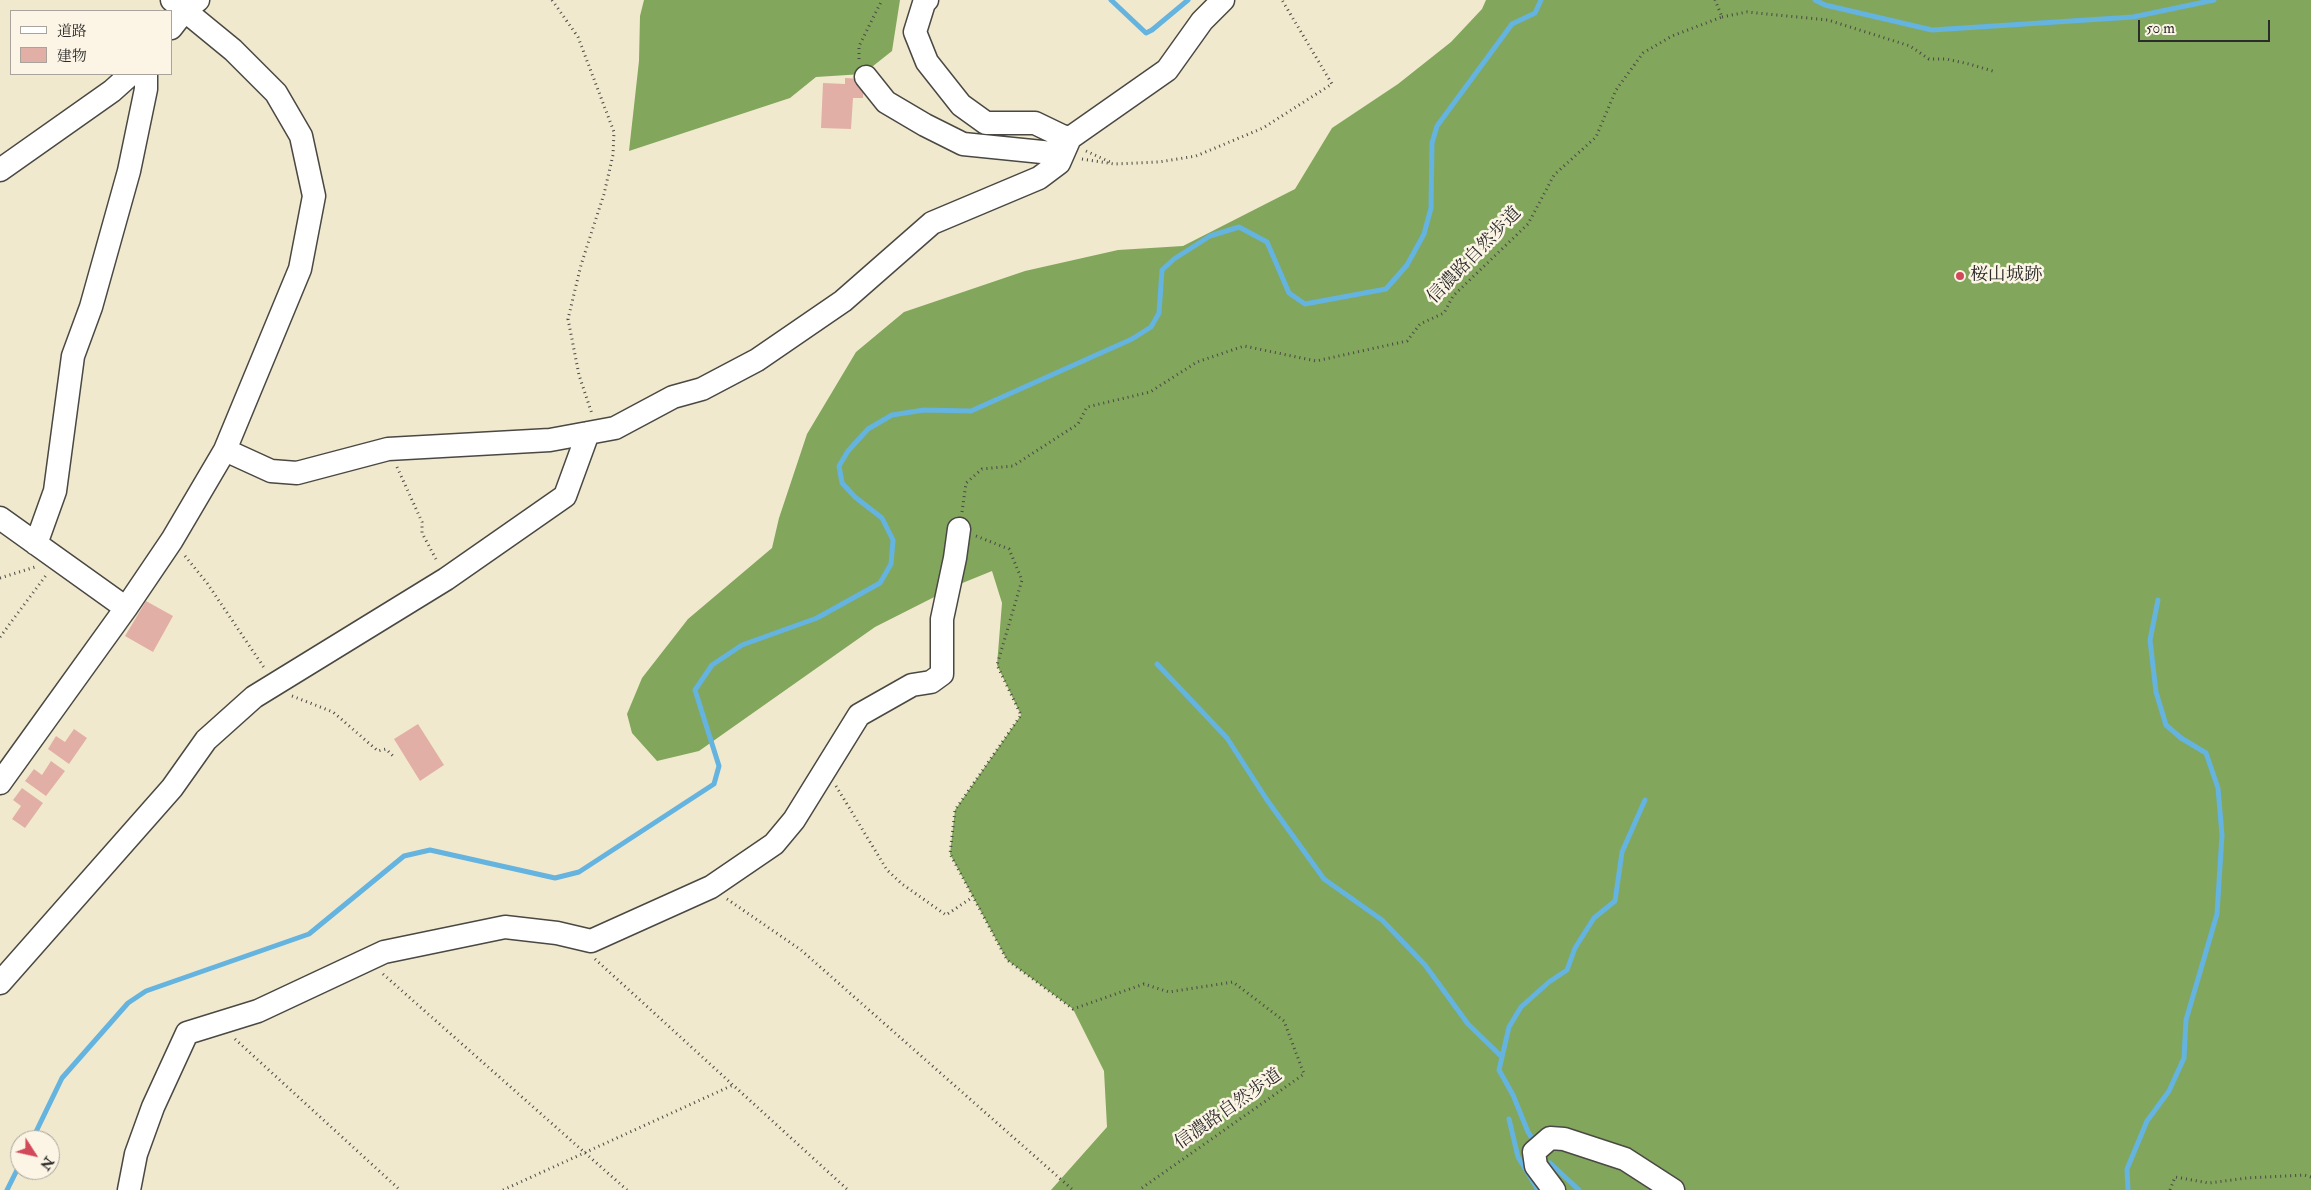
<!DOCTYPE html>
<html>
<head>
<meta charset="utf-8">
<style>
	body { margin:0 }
	#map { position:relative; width:2311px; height:1190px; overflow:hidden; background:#f1e9ce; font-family:"IM FELL Double Pica","Noto Serif JP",serif }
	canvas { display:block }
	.legend { position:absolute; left:10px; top:10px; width:162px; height:65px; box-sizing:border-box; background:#fcf5e5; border:1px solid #a8a49b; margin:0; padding:6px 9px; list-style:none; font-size:15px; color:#2b2b2b }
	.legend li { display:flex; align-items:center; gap:10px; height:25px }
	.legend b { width:25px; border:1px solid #a8a49b }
	.north { position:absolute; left:10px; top:1130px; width:50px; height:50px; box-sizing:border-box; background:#fcf5e5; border:1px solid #a8a49b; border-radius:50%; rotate:125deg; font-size:14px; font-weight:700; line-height:20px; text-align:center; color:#2b2b2b }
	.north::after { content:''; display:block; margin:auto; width:18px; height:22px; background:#d1495b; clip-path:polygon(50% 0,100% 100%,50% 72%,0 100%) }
	.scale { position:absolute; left:2138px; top:20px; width:132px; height:22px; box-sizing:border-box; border:2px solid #2b2b2b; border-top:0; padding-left:6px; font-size:15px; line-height:18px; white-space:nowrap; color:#2b2b2b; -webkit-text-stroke:4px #fcf5e5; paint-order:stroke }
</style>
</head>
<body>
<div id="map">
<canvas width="2311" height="1190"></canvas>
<ul class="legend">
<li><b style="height:6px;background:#fff"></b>道路</li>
<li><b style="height:14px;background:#e2afa7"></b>建物</li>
</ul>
<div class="north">N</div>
<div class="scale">50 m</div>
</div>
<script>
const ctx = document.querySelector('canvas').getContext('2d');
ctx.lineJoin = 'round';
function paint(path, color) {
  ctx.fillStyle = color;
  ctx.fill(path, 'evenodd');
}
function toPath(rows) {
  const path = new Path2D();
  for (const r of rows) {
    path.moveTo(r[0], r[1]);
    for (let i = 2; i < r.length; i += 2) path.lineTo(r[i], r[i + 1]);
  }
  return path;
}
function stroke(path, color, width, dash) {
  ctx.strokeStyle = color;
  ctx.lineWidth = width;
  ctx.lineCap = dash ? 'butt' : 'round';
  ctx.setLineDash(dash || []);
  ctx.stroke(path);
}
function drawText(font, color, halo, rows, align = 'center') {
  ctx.font = font + ' "IM FELL Double Pica","Noto Serif JP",serif';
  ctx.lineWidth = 5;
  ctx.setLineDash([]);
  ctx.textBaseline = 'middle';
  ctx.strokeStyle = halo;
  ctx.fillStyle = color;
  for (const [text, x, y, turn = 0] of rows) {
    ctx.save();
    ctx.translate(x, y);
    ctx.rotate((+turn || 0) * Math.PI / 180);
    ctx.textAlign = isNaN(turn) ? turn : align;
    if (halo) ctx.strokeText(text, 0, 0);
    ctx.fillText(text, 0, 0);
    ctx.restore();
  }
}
paint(toPath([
	[644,0,900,0,892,51,863,74,816,77,790,98,629,151,639,61,640,16],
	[1486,0,2311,0,2311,1190,1051,1190,1107,1127,1104,1071,1073,1009,1007,960,950,854,955,810,1021,715,997,665,1002,603,992,571,960,584,875,627,699,751,657,761,632,733,627,714,642,678,688,619,772,548,779,518,807,434,856,352,904,312,1025,271,1118,250,1183,246,1295,189,1332,128,1398,84,1451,42,1482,9]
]), '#82a65c');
stroke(toPath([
	[1111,0,1146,33,1152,30,1188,0],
	[1815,0,1825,5,1932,30,2133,17,2214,0],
	[1157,664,1227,738,1267,800,1324,879,1382,920,1425,965,1468,1024,1502,1057],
	[1509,1119,1518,1157,1538,1190],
	[32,1140,62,1078,128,1003,146,991,309,934,404,856,430,850,555,878,579,872,714,784,719,766,695,690,712,665,742,645,817,618,880,583,891,564,893,540,882,518,855,497,842,483,839,466,848,451,868,429,892,415,924,410,971,411,1132,339,1151,327,1159,313,1162,270,1174,259,1210,236,1239,227,1267,242,1289,293,1305,304,1386,289,1407,265,1424,234,1431,208,1432,143,1437,126,1512,24,1535,13,1541,0],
	[1534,1141,1528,1132,1513,1095,1499,1070,1509,1027,1521,1007,1549,982,1567,970,1575,948,1594,918,1615,901,1622,852,1645,800],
	[1550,1163,1579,1190],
	[7,1190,20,1164],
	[2128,1190,2127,1169,2147,1121,2169,1091,2184,1058,2186,1020,2217,914,2222,835,2218,788,2206,753,2181,738,2166,725,2156,692,2150,640,2158,600]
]), '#65b3df', 5);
paint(toPath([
	[845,78,864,79,863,98,853,98,851,129,821,128,823,83,845,84],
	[146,601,173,616,153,652,125,636],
	[418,724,444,765,420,781,394,739],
	[74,729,87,738,69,764,48,749,56,736,65,742],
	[51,761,65,771,46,796,25,781,34,769,42,775],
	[22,788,43,803,25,828,12,819,21,806,13,800]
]), '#e2afa7');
const minor = toPath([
	[927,0,924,3,915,32,927,62,961,105,986,123,1035,123,1062,136,1070,138],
	[171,28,185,10,198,0],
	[866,77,886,102,925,125,963,144,1062,154],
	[0,170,112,91,131,74],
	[225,450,271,471,297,473,388,449,550,440,615,428,673,397,702,389,757,360,843,301,932,223,1039,178,1059,163,1070,138,1167,70,1202,21,1223,0],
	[0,518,126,608],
	[36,544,55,491,73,356,91,307,129,171,146,89,146,74],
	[0,783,126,608,172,540,225,450,300,269,314,196,301,136,276,93,233,50,172,0],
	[0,983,172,788,206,740,254,697,446,579,565,496,588,433],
	[129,1190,136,1154,153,1107,187,1033,258,1011,384,952,505,927,557,933,591,941,711,887,774,844,794,820,859,715,912,685,931,682,942,674,942,619,955,558,959,529],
	[1554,1190,1536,1166,1534,1152,1550,1138,1564,1139,1625,1159,1673,1190]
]);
stroke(minor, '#494843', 25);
stroke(toPath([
	[552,0,578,37,614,132,613,155,604,194,581,265,568,319,579,375,592,414],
	[1722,17,1747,12,1828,20,1910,46,1929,59,1946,59,1969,64,1996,72],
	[859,59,859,46,882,0],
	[1086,151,1110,162],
	[1082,159,1114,164,1159,162,1196,156,1263,128,1332,84,1282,0],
	[397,467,422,522,422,533,437,561],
	[962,512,966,483,982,469,1013,466,1078,424,1087,407,1150,392,1197,362,1244,346,1316,361,1407,341,1420,324,1444,313,1453,296,1528,224,1554,175,1596,137,1616,90,1643,53,1672,36,1722,17,1715,0],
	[976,536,1009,549,1022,580,997,665,1021,715,955,810,950,854,1007,960,1073,1009,1144,984,1169,992,1233,982,1284,1021,1304,1074,1139,1190],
	[185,556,207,583,265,669],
	[0,578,35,567],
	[0,637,47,574],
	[292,696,333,712,378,751,386,749,395,758],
	[836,786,887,870,902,884,946,915,973,897],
	[727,899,801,950,1073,1190],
	[595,959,848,1190],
	[383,974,627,1190],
	[235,1039,400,1190],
	[503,1190,733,1085],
	[2170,1190,2175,1177,2209,1183,2247,1178,2304,1175,2311,1177]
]), '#494843', 3, [1, 4]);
stroke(minor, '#fff', 22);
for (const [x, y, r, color] of [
	[1960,276,5,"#d1495b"]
]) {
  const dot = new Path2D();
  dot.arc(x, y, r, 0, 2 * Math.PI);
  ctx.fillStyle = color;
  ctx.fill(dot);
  stroke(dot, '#fcf5e5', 2);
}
drawText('18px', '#2b2b2b', '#fcf5e5', [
	["信濃路自然歩道",1475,256,-46],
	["信濃路自然歩道",1229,1110,-35]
]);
drawText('18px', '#2b2b2b', '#fcf5e5', [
	["桜山城跡",1970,276]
], 'left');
</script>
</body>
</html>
